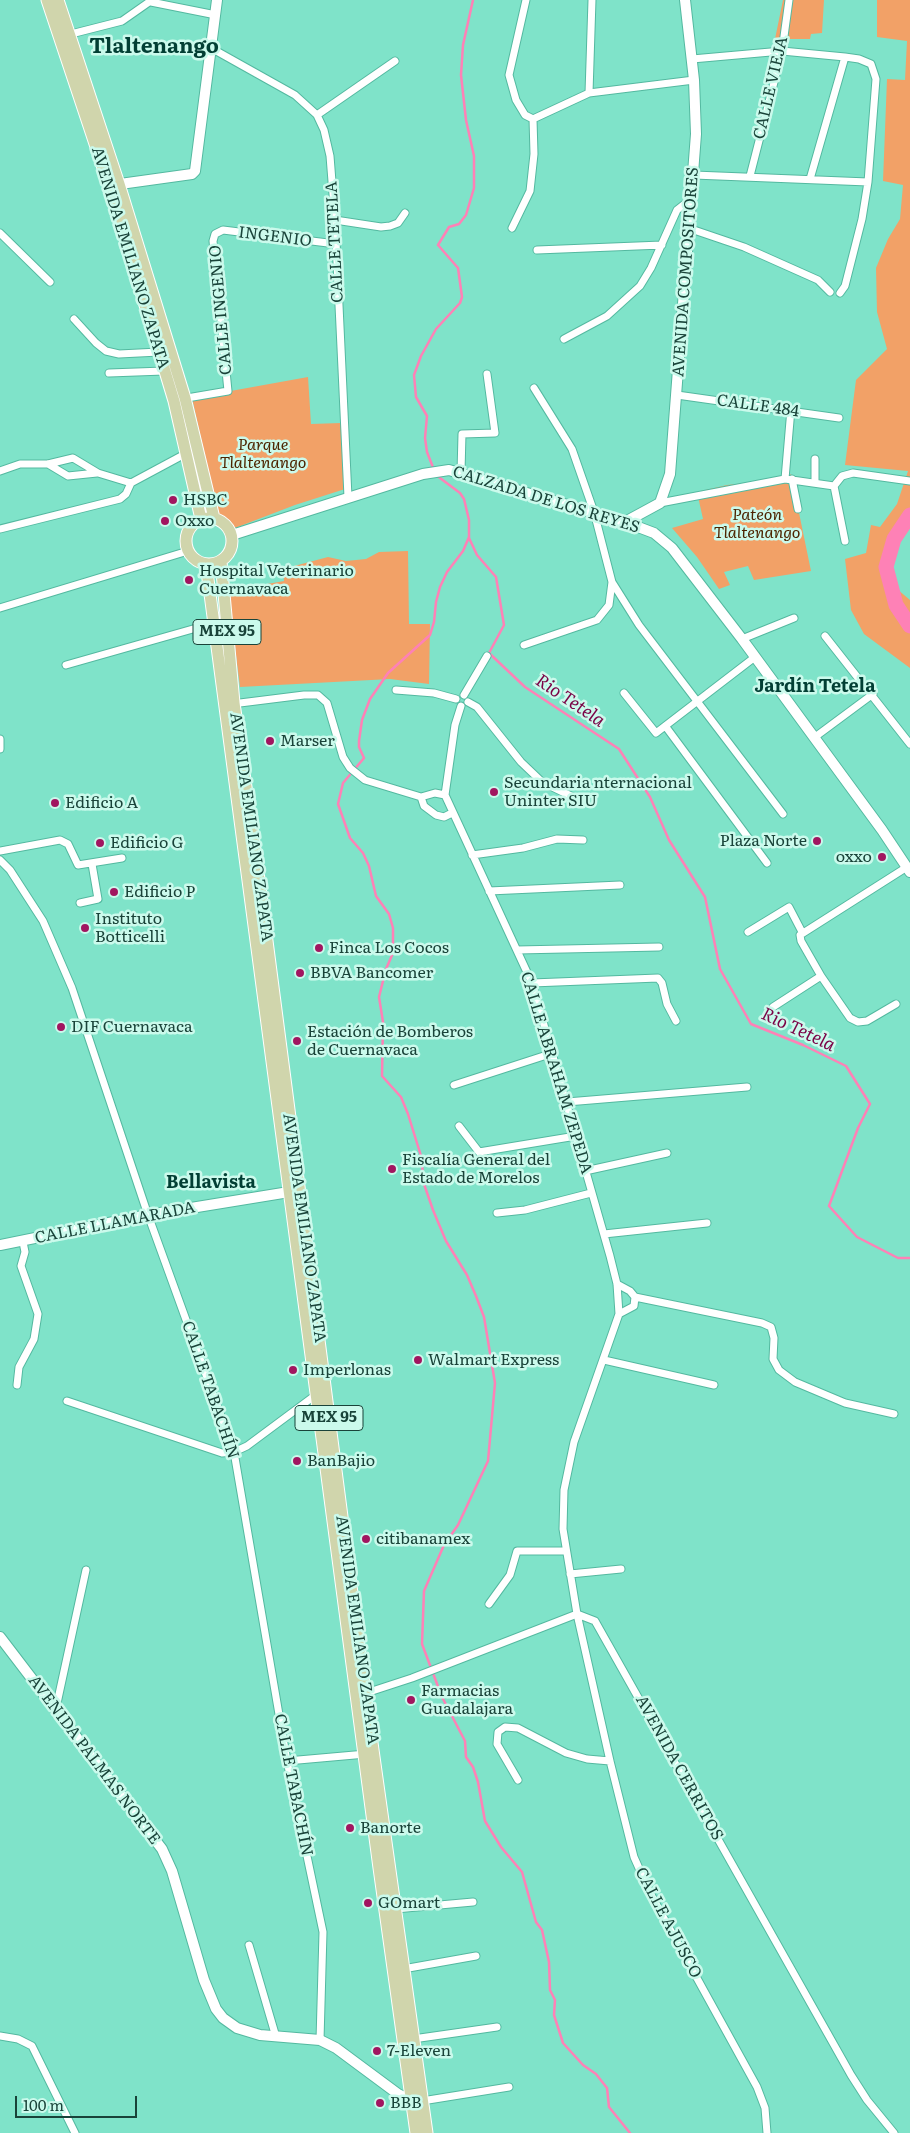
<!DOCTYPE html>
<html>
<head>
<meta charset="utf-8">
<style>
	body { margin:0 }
	#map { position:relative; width:910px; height:2133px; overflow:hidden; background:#7fe3c9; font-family:Literata,serif }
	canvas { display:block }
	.scale { position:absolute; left:15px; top:2096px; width:122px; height:22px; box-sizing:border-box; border:2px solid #194339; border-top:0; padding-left:6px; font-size:15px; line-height:18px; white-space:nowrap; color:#194339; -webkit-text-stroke:4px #cbfaec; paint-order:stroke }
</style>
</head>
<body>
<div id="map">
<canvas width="910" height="2133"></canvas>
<div class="scale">100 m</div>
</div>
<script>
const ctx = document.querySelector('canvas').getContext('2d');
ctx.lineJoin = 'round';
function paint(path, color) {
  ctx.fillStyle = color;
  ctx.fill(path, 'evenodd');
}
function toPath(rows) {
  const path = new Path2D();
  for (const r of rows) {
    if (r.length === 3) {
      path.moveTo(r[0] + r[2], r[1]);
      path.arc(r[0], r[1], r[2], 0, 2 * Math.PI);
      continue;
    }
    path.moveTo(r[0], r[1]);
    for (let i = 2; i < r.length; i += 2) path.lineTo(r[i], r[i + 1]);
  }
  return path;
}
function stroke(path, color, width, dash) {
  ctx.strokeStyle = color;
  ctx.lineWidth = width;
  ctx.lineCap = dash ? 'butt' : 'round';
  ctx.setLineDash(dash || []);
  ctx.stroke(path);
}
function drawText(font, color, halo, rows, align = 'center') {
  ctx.font = font + ' Literata,serif';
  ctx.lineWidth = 5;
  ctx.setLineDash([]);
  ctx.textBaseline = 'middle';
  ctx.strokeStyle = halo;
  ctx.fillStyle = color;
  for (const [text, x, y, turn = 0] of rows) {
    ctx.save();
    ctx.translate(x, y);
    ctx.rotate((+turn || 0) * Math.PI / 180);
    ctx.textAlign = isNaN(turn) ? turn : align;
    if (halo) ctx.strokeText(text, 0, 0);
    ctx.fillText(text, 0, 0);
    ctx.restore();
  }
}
paint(toPath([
	[783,0,824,0,822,33,811,34,810,39,775,39],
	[877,0,910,0,910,528,894,551,892,566,897,589,910,600,910,668,864,634,851,610,845,559,866,553,871,525,880,527,897,504,908,471,845,465,856,380,887,349,877,312,876,268,888,239,900,219,903,185,883,181,887,79,905,80,907,41,877,37],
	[308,377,311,424,341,423,345,489,295,505,235,528,229,520,218,515,192,398],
	[791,474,811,571,754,580,748,566,724,572,730,585,719,589,697,557,672,528,703,519,697,492,727,485,785,479],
	[408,551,409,624,430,624,429,684,390,679,240,687,228,591,284,581,283,569,328,557,346,561,366,559,379,552]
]), '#f2a167');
stroke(toPath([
	[434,470,427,452,425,438,427,416,416,397,414,375,421,356,436,329,460,303,462,297,458,268,438,245,449,227,459,224,466,215,474,188,474,156,466,120,461,75,463,45,473,0],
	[436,475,460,493,464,499,469,520,469,537,463,551,447,572,440,587,436,602,434,622,430,635,388,673,370,699,362,720,359,741,359,747,364,758,343,783,338,804,350,838,363,853,369,866,376,896,389,914,393,928,393,953,386,969,379,997,383,1022,382,1076,401,1097,408,1114,421,1156,424,1184,433,1210,446,1241,467,1275,476,1296,484,1317,495,1383,488,1461,458,1525,444,1545,424,1591,422,1644,442,1697,465,1741,466,1757,473,1767,478,1782,485,1821,501,1847,522,1872,536,1922,542,1930,549,1962,550,1990,555,2000,554,2015,563,2043,583,2065,596,2074,607,2088,609,2107,630,2133],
	[469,538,477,555,496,577,504,625,489,653,525,687,619,749,650,797,669,840,705,897,720,969,751,1024,803,1045,846,1066,870,1104,858,1128,829,1206,857,1237,898,1258,910,1258]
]), '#fe81b6', 2.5);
stroke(toPath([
	[910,515,894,539,886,567,896,605,910,626]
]), '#fe81b6', 15);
const street = toPath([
	[526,0,509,75,516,100,525,115,533,119],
	[151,2,216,15],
	[71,34,122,21,152,0],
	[211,48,295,95,317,115,324,130,330,156,335,220,348,497],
	[692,59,782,51,845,57,859,59,871,64,876,79,868,182,862,219,845,286,840,293],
	[589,93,592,0],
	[317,115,395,61],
	[533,119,589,93,694,80],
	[694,175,868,182],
	[750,176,782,51,789,0],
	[810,179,845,57],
	[335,220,381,227,390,226,398,223,405,213],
	[512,228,530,191,534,154,533,119],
	[688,228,744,247,818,280,830,292],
	[0,233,50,282],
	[537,250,662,245],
	[74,319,96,343,106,351,119,354,159,352],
	[564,339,607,316,640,286,651,268,677,210,691,199],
	[109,373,164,371],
	[677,395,839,418],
	[181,399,228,391,213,241,215,234,223,230,336,244],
	[48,464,68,476,97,473],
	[0,471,20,464,48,464,73,458,98,473,131,483],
	[461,472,462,434,495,433,487,374],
	[785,479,791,409],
	[792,479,798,509],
	[131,483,185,454],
	[815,483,815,459],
	[834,486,842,476,853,473,910,481],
	[834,486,845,541],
	[660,503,785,479,834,486],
	[0,529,120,499,126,494,131,483],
	[612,582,639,625,783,814],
	[0,608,188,551],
	[825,636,910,744],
	[742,639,794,618],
	[524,645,597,620,609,605,612,582,594,512,572,449,534,388],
	[66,665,214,623],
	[396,690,434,693,456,699],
	[624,693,656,733,755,657],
	[464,695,487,656],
	[468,702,477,707,521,762,542,782,571,796],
	[232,704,304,695,318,695,327,703,343,757,350,768,365,780,421,797],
	[666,727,767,863],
	[815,737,873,694],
	[0,739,0,749],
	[445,795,455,725,461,706],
	[421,797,435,793,445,795,532,983,610,1256,617,1284,619,1314,574,1442,564,1490,563,1529,577,1614,610,1761,634,1857,650,1893,757,2087,765,2108,767,2133],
	[421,797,424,806,436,815,444,817,452,813],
	[0,851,60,840,68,844,78,865,122,858],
	[472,855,523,848,557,839,583,840],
	[0,860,10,870,43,921,72,988,148,1215,234,1452,287,1761,323,1932,320,2040],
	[489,891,620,885],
	[80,903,98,899,92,864],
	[748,932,789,907,802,932],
	[517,950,659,947],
	[532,983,658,978,662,983,667,1004,676,1021],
	[896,1004,867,1021,858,1022,850,1018,821,976,801,941,800,935,907,867],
	[773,1007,821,976],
	[454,1085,553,1053],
	[567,1102,747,1087],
	[459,1126,479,1152,576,1136],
	[585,1171,667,1153],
	[497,1213,525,1210,591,1193],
	[604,1234,707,1223],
	[617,1284,630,1291,635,1297,634,1306,619,1314],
	[635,1297,762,1323,771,1327,774,1338,773,1359,779,1370,795,1382,845,1403,894,1414],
	[604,1360,714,1385],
	[17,1385,19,1367,34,1339,38,1314,21,1266,25,1252,23,1242],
	[67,1401,222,1453,234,1452,247,1446,317,1394],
	[570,1574,621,1569],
	[489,1604,510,1575,517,1551,566,1551],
	[363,1694,412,1678,577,1614,595,1621,851,2075,867,2100,894,2133],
	[56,1708,86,1570],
	[287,1761,366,1754],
	[518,1780,497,1744,498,1732,505,1727,518,1728,566,1753,587,1759,610,1761],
	[395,1909,473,1902],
	[249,1945,276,2037],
	[403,1969,476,1956],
	[0,2036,18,2039,32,2046,75,2133],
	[413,2039,497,2027],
	[422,2101,509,2087]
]);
const secondary = toPath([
	[113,185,192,174,195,171,217,0],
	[625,522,660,503,670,474,696,134,694,80,685,0],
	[232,535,423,474,449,470,625,522,654,533,672,548,742,639,882,830,910,872],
	[0,1245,148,1215,289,1192],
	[0,1637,162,1849,172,1871,204,1980,216,2009,223,2018,237,2028,260,2035,320,2040,336,2048,398,2094,412,2101,418,2101]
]);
const primary = toPath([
	[47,0,109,186,174,401,201,519],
	[58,0,119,184,185,398,214,518],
	[209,541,23],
	[221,561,234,703,257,864,365,1693,427,2133],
	[206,564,379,1868,416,2133]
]);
stroke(street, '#54b9a0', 9);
stroke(secondary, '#54b9a0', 12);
stroke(primary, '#fff', 13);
stroke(street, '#fff', 7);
stroke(secondary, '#fff', 10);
stroke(primary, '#d0d5ac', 11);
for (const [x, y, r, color] of [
	[173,500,5,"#a11660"],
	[165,521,5,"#a11660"],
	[189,580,5,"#a11660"],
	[270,741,5,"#a11660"],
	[494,792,5,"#a11660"],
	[55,803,5,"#a11660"],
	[817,841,5,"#a11660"],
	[100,843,5,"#a11660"],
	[882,857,5,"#a11660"],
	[114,892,5,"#a11660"],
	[85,928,5,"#a11660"],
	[319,948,5,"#a11660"],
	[300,973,5,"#a11660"],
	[61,1027,5,"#a11660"],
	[297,1041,5,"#a11660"],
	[392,1169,5,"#a11660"],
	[418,1360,5,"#a11660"],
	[293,1370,5,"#a11660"],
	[297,1461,5,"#a11660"],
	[366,1539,5,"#a11660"],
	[411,1700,5,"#a11660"],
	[350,1828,5,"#a11660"],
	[368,1903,5,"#a11660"],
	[377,2051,5,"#a11660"],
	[380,2103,5,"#a11660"]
]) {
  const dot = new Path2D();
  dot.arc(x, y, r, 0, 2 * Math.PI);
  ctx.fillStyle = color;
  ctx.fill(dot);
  stroke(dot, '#cbfaec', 2);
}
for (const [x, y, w] of [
	[227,632,68],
	[329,1418,68]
]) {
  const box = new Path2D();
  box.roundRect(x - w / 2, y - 12.5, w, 25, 4);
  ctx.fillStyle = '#cbfaec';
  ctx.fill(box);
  stroke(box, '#194339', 1);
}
drawText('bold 15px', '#194339', null, [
	["MEX 95",227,632],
	["MEX 95",329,1418]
]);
drawText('16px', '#194339', '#cbfaec', [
	["CALLE VIEJA",771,88,-77],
	["INGENIO",275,237,7],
	["CALLE TETELA",335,242,-93],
	["AVENIDA EMILIANO ZAPATA",130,258,73],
	["AVENIDA COMPOSITORES",686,272,-86],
	["CALLE INGENIO",221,310,-95],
	["CALLE 484",758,406,8],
	["CALZADA DE LOS REYES",546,500,17],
	["AVENIDA EMILIANO ZAPATA",251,827,82],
	["CALLE ABRAHAM ZEPEDA",556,1073,73],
	["CALLE LLAMARADA",115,1223,-11],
	["AVENIDA EMILIANO ZAPATA",304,1228,82],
	["CALLE TABACHÍN",210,1390,71],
	["AVENIDA EMILIANO ZAPATA",357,1630,82],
	["AVENIDA PALMAS NORTE",94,1760,53],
	["AVENIDA CERRITOS",679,1768,61],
	["CALLE TABACHÍN",293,1785,79],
	["CALLE AJUSCO",668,1923,62]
]);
drawText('italic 16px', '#4d2401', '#cbfaec', [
	["Parque",263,445],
	["Tlaltenango",263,463],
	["Pateón",757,515],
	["Tlaltenango",757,533]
]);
drawText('16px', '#194339', '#cbfaec', [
	["HSBC",183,500],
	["Oxxo",175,521],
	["Hospital Veterinario",199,571],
	["Cuernavaca",199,589],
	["Marser",280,741],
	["Secundaria nternacional",504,783],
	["Uninter SIU",504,801],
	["Edificio A",65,803],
	["Plaza Norte",807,841,"right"],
	["Edificio G",110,843],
	["oxxo",872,857,"right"],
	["Edificio P",124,892],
	["Instituto",95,919],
	["Botticelli",95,937],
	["Finca Los Cocos",329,948],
	["BBVA Bancomer",310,973],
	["DIF Cuernavaca",71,1027],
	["Estación de Bomberos",307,1032],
	["de Cuernavaca",307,1050],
	["Fiscalía General del",402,1160],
	["Estado de Morelos",402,1178],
	["Walmart Express",428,1360],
	["Imperlonas",303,1370],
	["BanBajio",307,1461],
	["citibanamex",376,1539],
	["Farmacias",421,1691],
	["Guadalajara",421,1709],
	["Banorte",360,1828],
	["GOmart",378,1903],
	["7-Eleven",387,2051],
	["BBB",390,2103]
], 'left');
drawText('bold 18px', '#023f34', '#cbfaec', [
	["Jardín Tetela",815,687],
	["Bellavista",211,1183]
]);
drawText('italic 18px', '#7b0447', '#cbfaec', [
	["Rio Tetela",570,701,34],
	["Rio Tetela",798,1030,25]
]);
drawText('bold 21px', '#023f34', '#cbfaec', [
	["Tlaltenango",154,47]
]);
</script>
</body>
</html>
